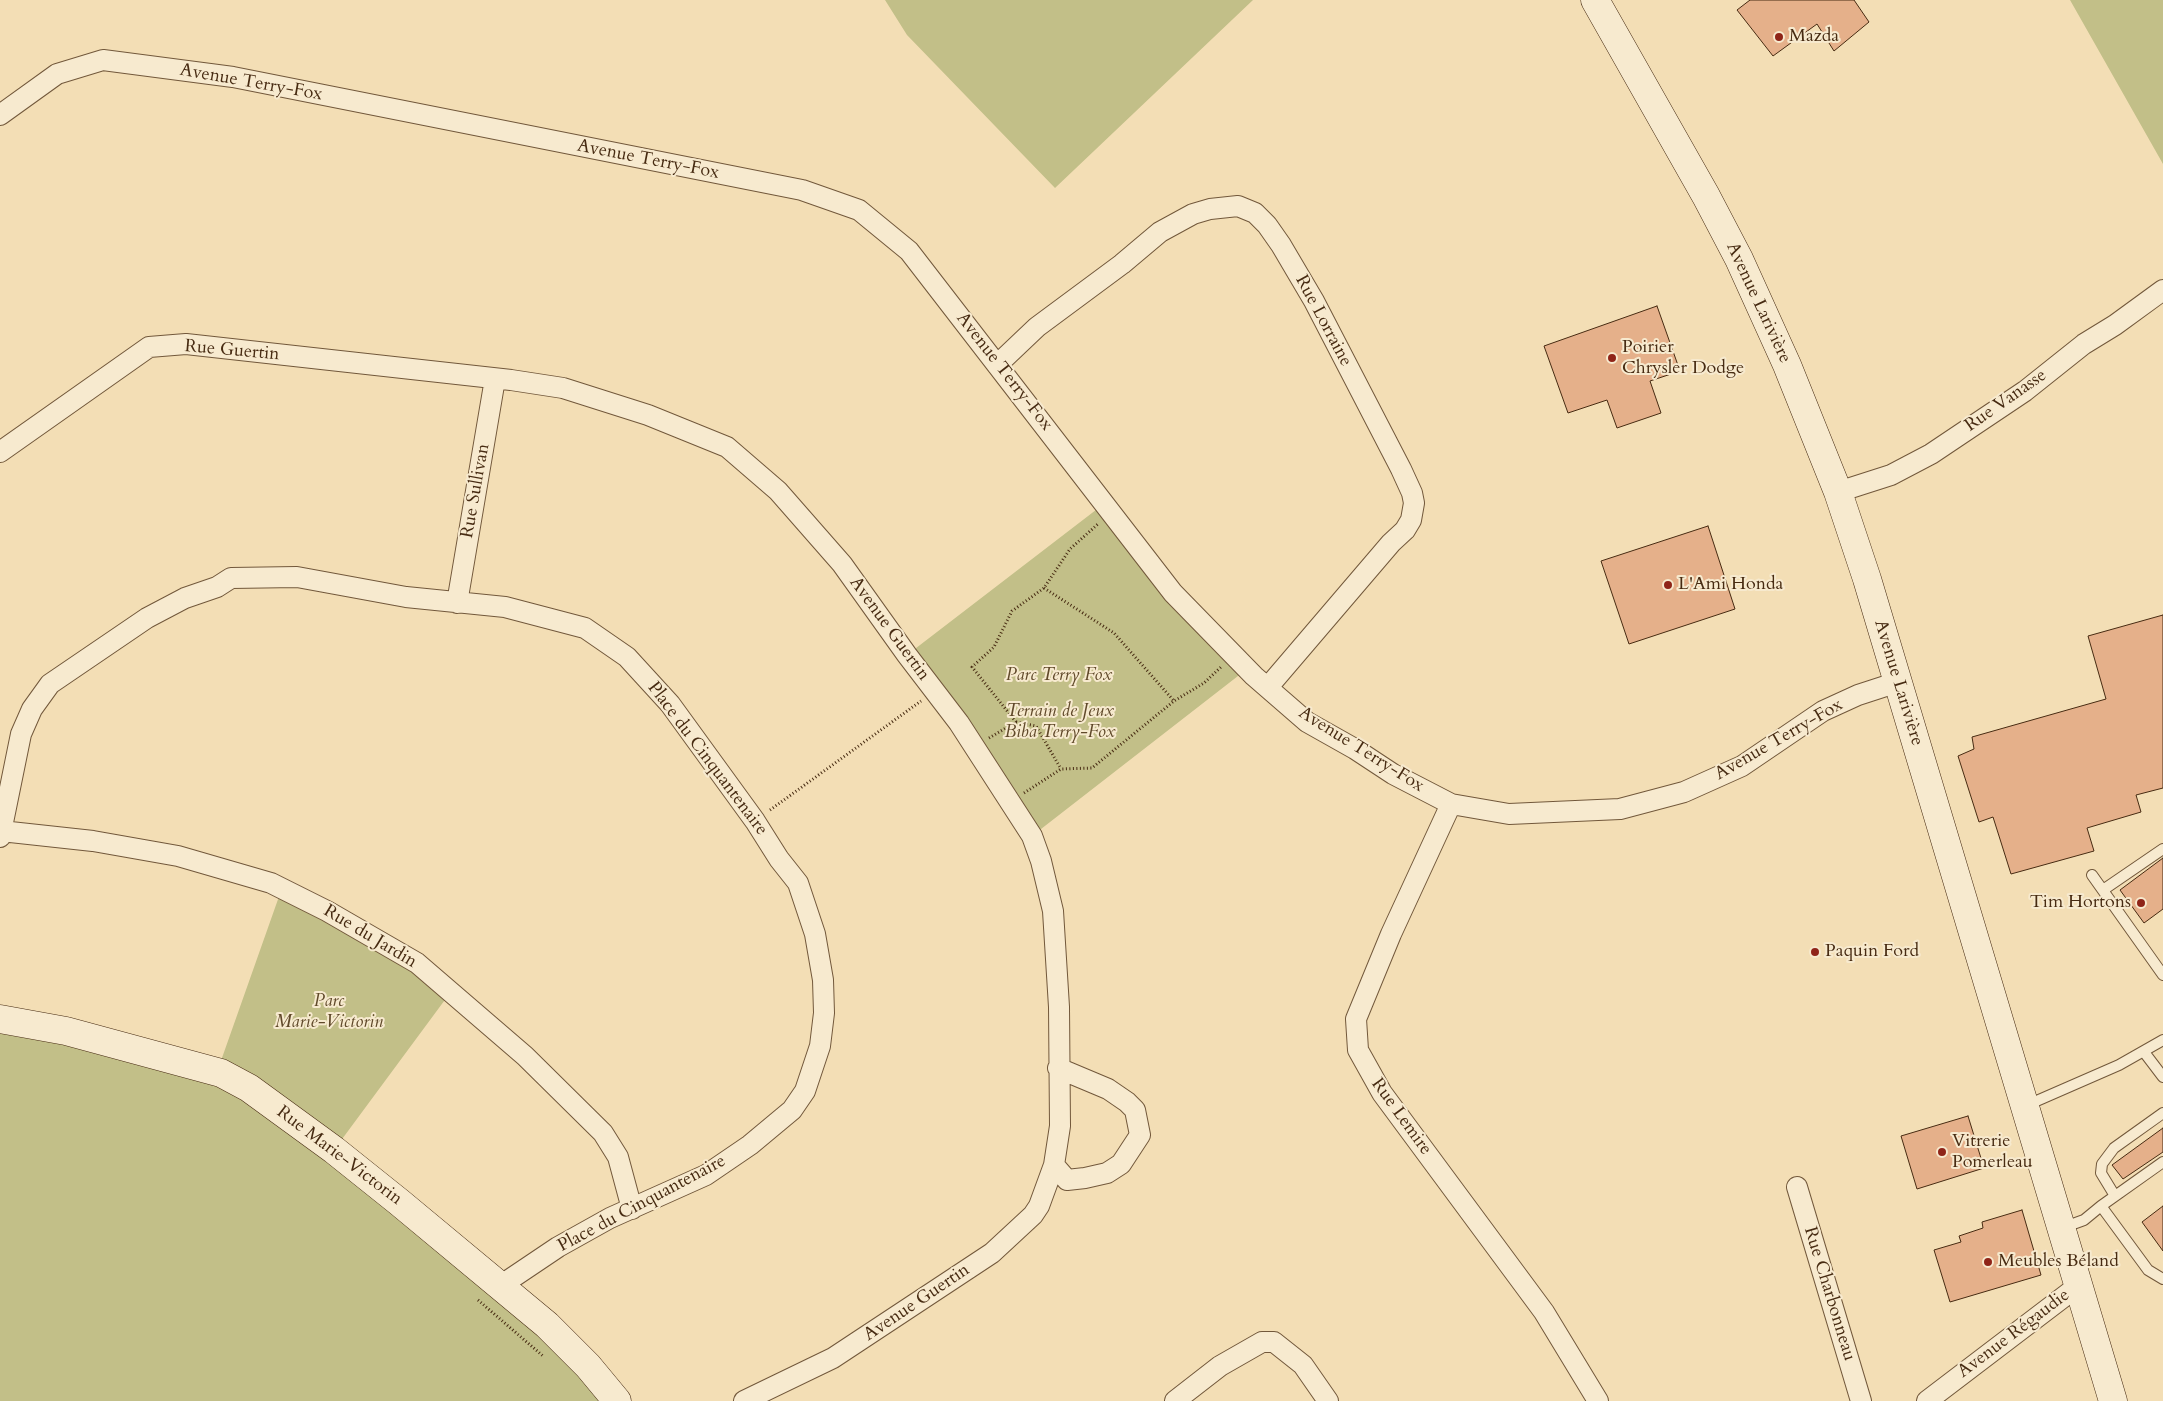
<!DOCTYPE html>
<html>
<head>
<meta charset="utf-8">
<style>
	body { margin:0 }
	canvas { display:block; background:#f3deb5 }
</style>
</head>
<body>
<canvas width="2163" height="1401"></canvas>
<script>
const ctx = document.querySelector('canvas').getContext('2d');
ctx.lineJoin = 'round';
function paint(path, color) {
  ctx.fillStyle = color;
  ctx.fill(path, 'evenodd');
}
function toPath(rows) {
  const path = new Path2D();
  for (const r of rows) {
    path.moveTo(r[0], r[1]);
    for (let i = 2; i < r.length; i += 2) path.lineTo(r[i], r[i + 1]);
  }
  return path;
}
function stroke(path, color, width, dash) {
  ctx.strokeStyle = color;
  ctx.lineWidth = width;
  ctx.lineCap = dash ? 'butt' : 'round';
  ctx.setLineDash(dash || []);
  ctx.stroke(path);
}
function drawText(font, color, halo, rows, align = 'center') {
  ctx.font = font + ' Cardo,serif';
  ctx.lineWidth = 4;
  ctx.setLineDash([]);
  ctx.textBaseline = 'middle';
  ctx.strokeStyle = halo;
  ctx.fillStyle = color;
  for (const [text, x, y, turn = 0] of rows) {
    ctx.save();
    ctx.translate(x, y);
    ctx.rotate((+turn || 0) * Math.PI / 180);
    ctx.textAlign = isNaN(turn) ? turn : align;
    if (halo) ctx.strokeText(text, 0, 0);
    ctx.fillText(text, 0, 0);
    ctx.restore();
  }
}
paint(toPath([
	[885,0,1253,0,1055,188,907,35],
	[2070,0,2163,0,2163,164],
	[1105,503,1247,669,1032,836,907,655],
	[282,888,450,993,334,1150,617,1401,0,1401,0,1019,217,1072]
]), '#c2bf88');
const building = toPath([
	[1750,0,1854,0,1869,22,1834,51,1817,24,1773,56,1737,10,1750,0],
	[1657,306,1680,371,1650,381,1661,413,1617,428,1607,400,1568,413,1544,346,1657,306],
	[1708,526,1735,609,1629,644,1601,561,1708,526],
	[2163,615,2163,788,2136,795,2141,812,2087,828,2094,851,2011,874,1993,817,1979,822,1958,756,1974,749,1972,737,2106,699,2088,636,2163,615],
	[2163,858,2163,909,2144,923,2120,890,2163,858],
	[1968,1116,1984,1168,1917,1189,1901,1136,1968,1116],
	[2163,1128,2163,1152,2123,1179,2112,1165,2163,1128],
	[2163,1206,2163,1251,2142,1222,2163,1206],
	[2022,1210,2041,1275,1950,1302,1934,1250,1961,1242,1959,1236,1983,1228,1982,1222,2022,1210]
]);
paint(building, '#e5b08a');
stroke(building, '#472b12', 1);
const lane = toPath([
	[2092,875,2163,975],
	[2103,890,2163,849],
	[2144,1052,2163,1077],
	[2025,1106,2119,1065,2163,1040],
	[2115,1196,2101,1173,2102,1164,2114,1148,2163,1113],
	[2101,1206,2163,1162],
	[2062,1228,2084,1220,2101,1206,2148,1270,2163,1279]
]);
const street = toPath([
	[0,115,57,74,103,60,233,77,802,190,859,210,909,251,1173,593,1254,676,1307,722,1355,749,1393,774,1451,804,1509,814,1620,809,1684,792,1742,766,1823,711,1858,695,1898,682],
	[997,365,1037,327,1122,264,1160,232,1193,214,1210,209,1238,206,1255,213,1267,225,1281,245,1314,301,1401,469,1412,493,1414,503,1411,520,1405,530,1391,543,1268,687],
	[0,452,149,347,186,344,511,380,563,388,648,415,727,447,778,491,842,564,907,655,959,723,1032,836,1041,861,1053,911,1059,1007,1060,1126,1054,1165,1039,1206,1033,1215,992,1253,833,1358,744,1401],
	[1838,492,1891,475,1931,454,2025,391,2084,344,2115,325,2163,290],
	[457,603,495,379],
	[1451,804,1391,934,1356,1019,1358,1050,1382,1093,1544,1312,1598,1401],
	[1,831,93,841,178,856,271,883,327,911,417,963,525,1056,603,1133,618,1157,632,1209],
	[0,837,21,734,32,709,50,684,147,618,185,598,217,587,231,578,297,577,406,597,505,607,585,628,627,657,670,704,755,821,779,859,798,883,815,934,823,980,824,1013,820,1046,805,1091,792,1110,750,1145,706,1175,610,1218,558,1247,500,1286],
	[1054,1165,1067,1180,1085,1178,1107,1173,1121,1164,1140,1135,1135,1110,1127,1102,1108,1089,1058,1068],
	[1797,1187,1861,1401],
	[1175,1401,1220,1366,1262,1342,1274,1342,1303,1365,1328,1401],
	[1927,1401,2078,1286]
]);
const secondary = toPath([
	[1595,0,1706,196,1739,259,1787,365,1838,492,1867,579,2113,1401],
	[0,1019,66,1031,221,1073,249,1088,334,1150,399,1202,547,1325,588,1366,617,1401]
]);
stroke(lane, '#72583b', 12);
stroke(street, '#72583b', 22);
stroke(secondary, '#472b12', 29);
stroke(toPath([
	[1044,588,1114,633,1174,701],
	[1016,722,972,667,994,647,1012,611,1044,588,1070,549,1098,524],
	[989,738,1016,722,1036,726,1061,769],
	[1024,793,1061,769,1092,768,1174,701,1204,683,1221,667],
	[770,810,921,701],
	[478,1300,543,1356]
]), '#472b12', 3, [1, 2.5]);
stroke(lane, '#f7eacf', 10);
stroke(street, '#f7eacf', 20);
stroke(secondary, '#f7eacf', 28);
for (const [x, y, r, color] of [
	[1779,37,5,"#8f2418"],
	[1612,358,5,"#8f2418"],
	[1668,585,5,"#8f2418"],
	[2141,903,5,"#8f2418"],
	[1815,952,5,"#8f2418"],
	[1942,1152,5,"#8f2418"],
	[1988,1262,5,"#8f2418"]
]) {
  const dot = new Path2D();
  dot.arc(x, y, r, 0, 2 * Math.PI);
  ctx.fillStyle = color;
  ctx.fill(dot);
  stroke(dot, '#f7eacf', 2);
}
drawText('18px', '#472b12', '#f7eacf', [
	["Mazda",1789,37],
	["Poirier",1622,348],
	["Chrysler Dodge",1622,369],
	["L'Ami Honda",1678,585],
	["Tim Hortons",2131,903,"right"],
	["Paquin Ford",1825,952],
	["Vitrerie",1952,1142],
	["Pomerleau",1952,1163],
	["Meubles Béland",1998,1262]
], 'left');
drawText('18px', '#472b12', '#f7eacf', [
	["Avenue Terry-Fox",251,83,10],
	["Avenue Terry-Fox",648,160,11],
	["Avenue Larivière",1758,303,65],
	["Rue Lorraine",1323,321,62],
	["Rue Guertin",232,351,5],
	["Avenue Terry-Fox",1004,372,52],
	["Rue Vanasse",2006,401,-35],
	["Rue Sullivan",476,491,-80],
	["Avenue Guertin",889,629,54],
	["Avenue Larivière",1898,683,73],
	["Avenue Terry-Fox",1779,740,-30],
	["Avenue Terry-Fox",1361,750,32],
	["Place du Cinquantenaire",707,759,53],
	["Rue du Jardin",370,937,31],
	["Rue Lemire",1401,1117,54],
	["Rue Marie-Victorin",339,1156,37],
	["Place du Cinquantenaire",642,1204,-28],
	["Rue Charbonneau",1829,1294,73],
	["Avenue Guertin",917,1303,-34],
	["Avenue Régaudie",2014,1334,-37]
]);
drawText('italic 18px', '#60492a', '#f7eacf', [
	["Parc Terry Fox",1059,676],
	["Terrain de Jeux",1060,712],
	["Biba Terry-Fox",1060,733],
	["Parc",329,1002],
	["Marie-Victorin",329,1023]
]);
</script>
</body>
</html>
